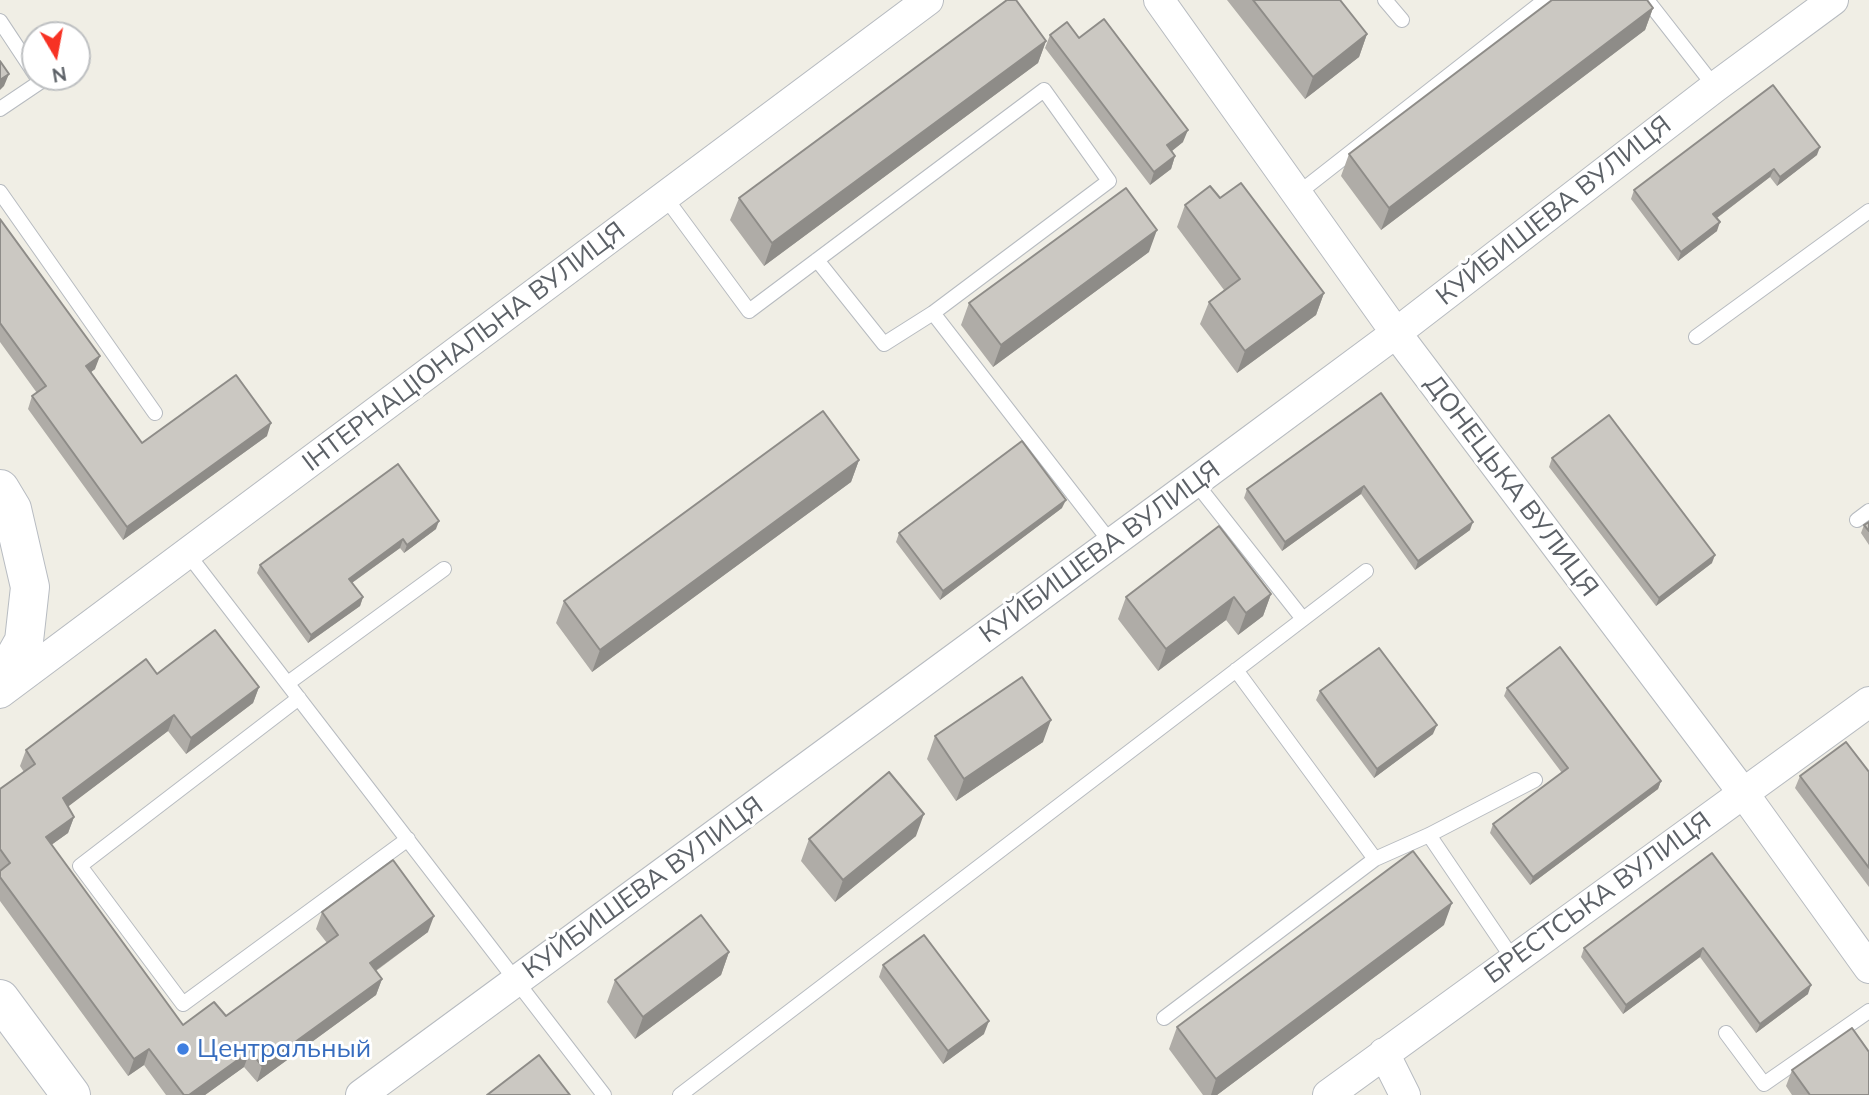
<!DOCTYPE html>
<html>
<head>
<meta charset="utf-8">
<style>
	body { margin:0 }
	#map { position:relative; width:1869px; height:1095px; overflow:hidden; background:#f0eee5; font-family:Mulish,sans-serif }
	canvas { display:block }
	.north { position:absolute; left:21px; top:21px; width:70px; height:70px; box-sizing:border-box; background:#fff; border:2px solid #bec0c2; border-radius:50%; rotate:170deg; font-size:19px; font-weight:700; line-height:28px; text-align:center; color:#5c6167 }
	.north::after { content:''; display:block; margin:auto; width:24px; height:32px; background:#f73224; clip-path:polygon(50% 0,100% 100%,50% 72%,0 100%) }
</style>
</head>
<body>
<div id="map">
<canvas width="1869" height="1095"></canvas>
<div class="north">N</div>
</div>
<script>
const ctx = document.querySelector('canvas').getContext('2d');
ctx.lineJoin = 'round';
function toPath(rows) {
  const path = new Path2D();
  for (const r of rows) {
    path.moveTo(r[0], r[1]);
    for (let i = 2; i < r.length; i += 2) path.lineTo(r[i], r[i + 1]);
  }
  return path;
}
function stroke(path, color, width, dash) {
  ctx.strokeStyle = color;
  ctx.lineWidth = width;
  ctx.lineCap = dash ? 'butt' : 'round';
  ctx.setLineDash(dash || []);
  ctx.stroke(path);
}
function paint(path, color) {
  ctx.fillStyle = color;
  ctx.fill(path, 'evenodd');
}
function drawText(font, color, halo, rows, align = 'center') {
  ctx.font = font + ' Mulish,sans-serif';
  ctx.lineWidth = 6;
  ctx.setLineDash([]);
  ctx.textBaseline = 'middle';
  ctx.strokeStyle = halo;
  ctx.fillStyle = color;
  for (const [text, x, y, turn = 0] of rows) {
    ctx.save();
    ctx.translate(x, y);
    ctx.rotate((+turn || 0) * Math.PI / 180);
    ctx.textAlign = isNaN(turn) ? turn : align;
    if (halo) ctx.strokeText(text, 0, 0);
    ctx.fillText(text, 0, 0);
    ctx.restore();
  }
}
const service = toPath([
	[1385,0,1402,20],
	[1647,0,1715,87],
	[0,21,35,74],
	[0,109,40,82,37,77],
	[0,192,155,413],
	[1296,195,1545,0],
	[665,197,749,311,1044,90,1109,181,933,313,1112,544],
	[817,260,884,344,933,313],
	[1696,337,1869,211],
	[1195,482,1303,619],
	[1857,520,1869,511],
	[187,553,604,1095],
	[1236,670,1375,859],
	[288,683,444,569],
	[299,698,80,866,183,1004,408,839],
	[1429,835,1513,959],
	[1164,1018,1375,859,1429,835,1535,780],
	[1726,1033,1764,1084,1869,1011],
	[680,1095,1366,571]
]);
const minor = toPath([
	[1159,0,1396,333,1744,794,1869,968],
	[0,693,928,0],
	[1384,1053,1405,1095],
	[361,1095,1195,482,1396,333,1715,87,1833,0],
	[1328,1095,1869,702]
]);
const secondary = toPath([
	[0,489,12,509,30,587,24,641,0,684],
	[0,999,71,1095]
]);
stroke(service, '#b7bbc0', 16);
stroke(minor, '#b7bbc0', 32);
stroke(secondary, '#b8bcc2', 40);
stroke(service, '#fff', 14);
stroke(minor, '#fff', 30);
stroke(secondary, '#fff', 38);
paint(toPath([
	[1227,0,1340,0,1367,34,1359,57,1305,99],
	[1653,8,1645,30,1381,230,1341,176,1349,154],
	[1050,35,1079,38,1183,142,1172,151,1175,156,1171,169,1150,185,1045,48],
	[1046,41,1038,63,764,266,730,220,739,198],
	[1817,155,1777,186,1770,177,1717,218,1717,231,1678,261,1631,199,1634,190],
	[1220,198,1324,293,1316,315,1237,373,1200,324,1209,302,1224,290,1177,227,1185,205],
	[0,219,95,369,91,372,142,443,267,436,123,540,28,409,32,396,37,393,0,342],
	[1149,252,993,367,961,325,969,303],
	[1381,393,1470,530,1415,570,1361,494,1282,551,1244,498,1247,489],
	[1552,458,1712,563,1656,606,1549,467],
	[859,460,851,482,592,672,556,623,564,601],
	[1062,508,940,600,896,542,899,533],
	[1869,522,1869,545,1861,533,1864,525],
	[436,529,404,553,400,548,352,583,363,597,360,606,308,643,257,573,260,565],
	[1271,594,1263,616,1238,635,1226,620,1158,671,1118,619,1126,597],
	[157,674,259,687,253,703,186,754,168,731,68,806,74,817,68,833,51,845,183,1025,226,1016,327,943,316,929,322,912,428,932,376,971,382,979,376,995,257,1082,244,1067,205,1095,166,1095,144,1065,128,1076,0,901,0,789,24,772,20,766,26,750],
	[1507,688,1661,781,1658,789,1530,885,1490,833,1493,824,1562,773,1504,696],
	[1320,691,1433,734,1374,778,1316,700],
	[935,736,1043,742,956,801,927,759],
	[1869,772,1869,887,1795,788,1800,776],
	[916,836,835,902,801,861,809,839],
	[1712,853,1808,994,1756,1033,1700,957,1623,1014,1581,957,1584,948],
	[1444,925,1217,1095,1203,1095,1169,1049,1177,1027],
	[729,952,721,975,635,1039,607,1002,615,980],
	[883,965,984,1034,943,1064,879,977],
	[1792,1070,1869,1095,1792,1095,1786,1086]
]), '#afaca7');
paint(toPath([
	[1653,8,1645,30,1381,230,1389,208],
	[1367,34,1359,57,1305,99,1313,77],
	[1046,41,1038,63,764,266,772,243],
	[9,74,4,86,0,90,0,80],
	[1188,130,1183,142,1163,158,1167,145],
	[1820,147,1817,155,1777,186,1780,177],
	[1175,156,1171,169,1150,185,1154,172],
	[1774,169,1770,177,1710,223,1713,214],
	[1720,222,1717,231,1678,261,1681,252],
	[1157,230,1149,252,993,367,1001,345],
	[1324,293,1316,315,1237,373,1245,351],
	[100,356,95,369,82,379,86,366],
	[271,423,267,436,123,540,127,527],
	[859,460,851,482,592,672,600,650],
	[1364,486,1361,494,1282,551,1285,542],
	[1066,500,1062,508,940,600,943,591],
	[439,521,436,529,404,553,407,545],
	[1473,522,1470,530,1415,570,1418,561],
	[403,539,400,548,346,587,349,579],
	[1715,555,1712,563,1656,606,1659,598],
	[1271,594,1263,616,1238,635,1246,613],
	[363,597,360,606,308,643,311,635],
	[1234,597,1226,620,1158,671,1166,649],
	[259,687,253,703,186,754,191,738],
	[174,715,168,731,57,815,63,798],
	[1051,720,1043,742,956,801,964,779],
	[1437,725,1433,734,1374,778,1377,769],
	[1661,781,1658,789,1530,885,1533,877],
	[924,814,916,836,835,902,843,880],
	[74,817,68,833,40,853,46,837],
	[1452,903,1444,925,1217,1095,1211,1095,1216,1079],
	[434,916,428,932,364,979,370,963],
	[1703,948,1700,957,1623,1014,1626,1005],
	[729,952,721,975,635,1039,643,1017],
	[382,979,376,995,257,1082,262,1066],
	[1811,985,1808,994,1756,1033,1760,1024],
	[989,1021,984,1034,943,1064,948,1051],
	[149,1049,144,1065,128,1076,134,1059],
	[250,1051,244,1067,205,1095,189,1095]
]), '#8e8c88');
const building = toPath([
	[1007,0,1016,0,1046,41,772,243,739,198,1007,0],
	[1253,0,1340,0,1367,34,1313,77,1253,0],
	[1552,0,1647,0,1653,8,1389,208,1349,154,1552,0],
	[1104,19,1188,130,1167,145,1175,156,1154,172,1050,35,1067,22,1079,38,1104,19],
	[0,61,9,74,0,80,0,61],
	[1773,85,1820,147,1780,177,1774,169,1713,214,1720,222,1681,252,1634,190,1773,85],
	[1241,183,1324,293,1245,351,1209,302,1240,279,1185,205,1210,186,1220,198,1241,183],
	[1126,188,1157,230,1001,345,969,303,1126,188],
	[0,219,100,356,86,366,142,443,236,375,271,423,127,527,32,396,46,386,0,323,0,219],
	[1381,393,1473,522,1418,561,1364,486,1285,542,1247,489,1381,393],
	[823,411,859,460,600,650,564,601,823,411],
	[1609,415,1715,555,1659,598,1552,458,1609,415],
	[1022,441,1066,500,943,591,899,533,1022,441],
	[398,464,439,521,407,545,403,539,349,579,363,597,311,635,260,565,398,464],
	[1869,522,1869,531,1864,525,1869,522],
	[1219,526,1271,594,1246,613,1234,597,1166,649,1126,597,1219,526],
	[215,630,259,687,191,738,174,715,63,798,74,817,46,837,183,1025,214,1002,226,1016,338,935,322,912,393,860,434,916,370,963,382,979,262,1066,250,1051,189,1095,184,1095,149,1049,134,1059,0,877,0,871,10,863,0,849,0,789,35,764,26,750,146,659,157,674,215,630],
	[1560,647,1661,781,1533,877,1493,824,1568,768,1507,688,1560,647],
	[1379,648,1437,725,1377,769,1320,691,1379,648],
	[1022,677,1051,720,964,779,935,736,1022,677],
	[1846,742,1869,772,1869,868,1800,776,1846,742],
	[889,772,924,814,843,880,809,839,889,772],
	[1413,851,1452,903,1216,1079,1177,1027,1413,851],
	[1712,853,1811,985,1760,1024,1703,948,1626,1005,1584,948,1712,853],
	[701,915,729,952,643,1017,615,980,701,915],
	[924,935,989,1021,948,1051,883,965,924,935],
	[1852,1028,1869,1052,1869,1095,1810,1095,1792,1070,1852,1028],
	[539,1055,570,1095,487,1095,539,1055]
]);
paint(building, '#cbc8c2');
stroke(building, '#8e8c88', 2);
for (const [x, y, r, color] of [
	[183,1049,7,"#3f7fe0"]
]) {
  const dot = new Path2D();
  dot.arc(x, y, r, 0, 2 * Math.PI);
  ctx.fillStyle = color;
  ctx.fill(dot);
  stroke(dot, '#fff', 2.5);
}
drawText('26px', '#5c6167', '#fff', [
	["КУЙБИШЕВА ВУЛИЦЯ",1554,211,-38],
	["ІНТЕРНАЦІОНАЛЬНА ВУЛИЦЯ",464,347,-37],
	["ДОНЕЦЬКА ВУЛИЦЯ",1511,486,53],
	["КУЙБИШЕВА ВУЛИЦЯ",1100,552,-36],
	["КУЙБИШЕВА ВУЛИЦЯ",643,888,-36],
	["БРЕСТСЬКА ВУЛИЦЯ",1598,898,-36]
]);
drawText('26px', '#366cbe', '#fff', [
	["Центральный",197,1049]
], 'left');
</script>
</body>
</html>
